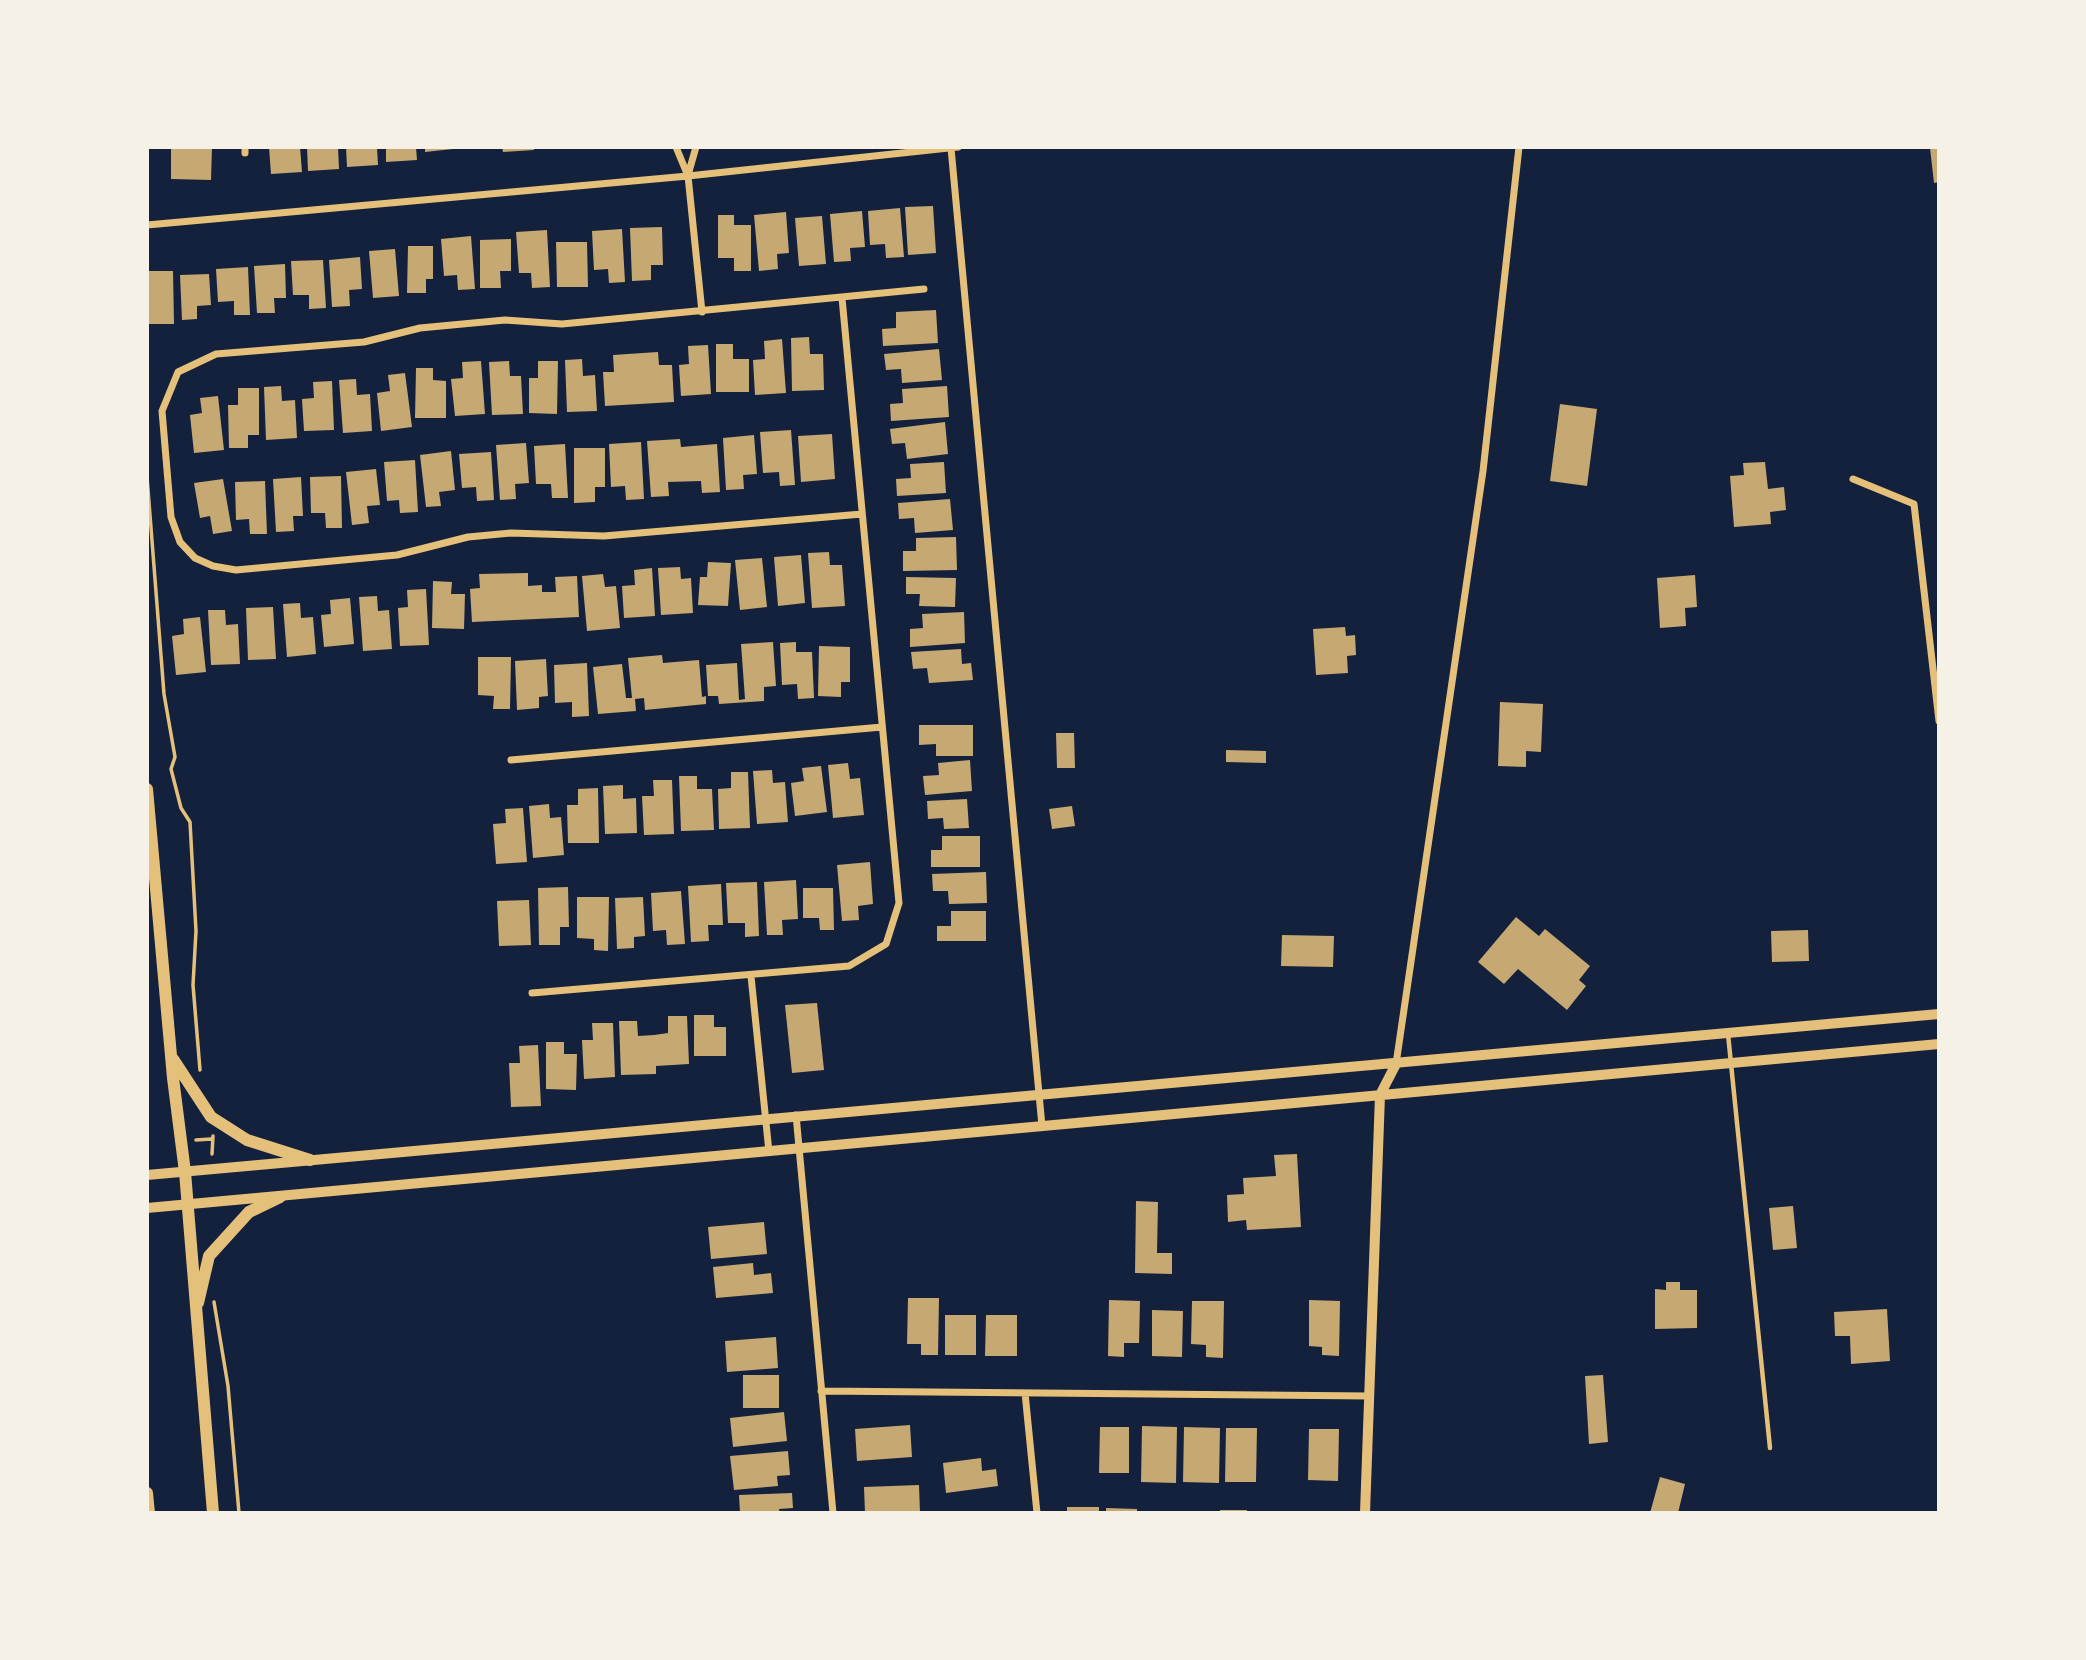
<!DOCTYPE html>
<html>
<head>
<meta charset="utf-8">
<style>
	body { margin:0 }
	#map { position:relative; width:2086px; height:1660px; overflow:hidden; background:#14213d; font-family:"Libre Baskerville",serif }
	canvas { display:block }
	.frame { position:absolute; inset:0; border:149px solid #f6f1e7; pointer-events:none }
</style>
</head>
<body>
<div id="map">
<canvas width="2086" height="1660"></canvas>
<div class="frame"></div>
</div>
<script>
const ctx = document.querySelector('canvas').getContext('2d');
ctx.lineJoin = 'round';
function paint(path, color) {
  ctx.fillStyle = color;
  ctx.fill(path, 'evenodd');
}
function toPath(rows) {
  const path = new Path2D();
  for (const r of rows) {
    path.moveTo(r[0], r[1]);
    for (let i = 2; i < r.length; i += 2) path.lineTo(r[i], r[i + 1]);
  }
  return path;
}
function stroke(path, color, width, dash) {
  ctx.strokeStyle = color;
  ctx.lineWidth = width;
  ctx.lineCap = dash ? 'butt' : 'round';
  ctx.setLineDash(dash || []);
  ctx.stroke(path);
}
paint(toPath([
	[171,147,212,147,211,180,171,179],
	[269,147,300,147,302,172,271,174],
	[307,147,338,147,339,169,308,171],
	[346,147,377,147,378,165,347,167],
	[386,147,416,147,417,160,386,162],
	[425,147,453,147,453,149,425,152],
	[502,147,534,147,534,150,503,152],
	[1939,147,1939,182,1934,183,1930,148],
	[933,206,936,253,908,255,905,207],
	[900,208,904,257,886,258,885,244,870,245,868,211],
	[862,211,865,247,850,248,851,261,834,262,830,214],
	[786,212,789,253,777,254,778,269,759,271,754,215],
	[718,215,734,215,734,225,751,225,751,271,734,271,734,258,718,258],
	[822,216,826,264,799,266,795,218],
	[662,227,663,265,651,265,651,280,632,281,630,228],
	[622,229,625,282,609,283,608,269,594,270,592,231],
	[547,230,550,287,532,288,531,273,519,273,516,232],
	[471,236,475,289,458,290,457,275,444,276,441,239],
	[511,239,511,271,500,271,501,288,480,288,480,240],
	[556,242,587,242,588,287,557,287],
	[408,246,433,246,433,279,426,279,426,293,407,293],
	[395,249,399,296,373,298,369,251],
	[360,257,362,289,349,290,350,306,332,307,329,260],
	[323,260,326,308,309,309,309,295,293,295,291,261],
	[285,264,286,298,274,298,275,313,257,313,254,266],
	[248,267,250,315,234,315,234,301,218,302,216,269],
	[147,271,173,271,174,324,147,324],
	[209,274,211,305,197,306,197,319,182,320,180,275],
	[936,310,938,343,883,346,882,329,896,328,896,312],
	[809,337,810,354,823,354,824,390,792,391,791,338],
	[782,339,786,393,755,395,753,360,765,359,764,341],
	[716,344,733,344,733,359,749,359,749,392,716,392],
	[708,345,711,394,681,396,679,365,689,364,688,346],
	[939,349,942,380,902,383,901,369,886,370,884,354],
	[658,352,659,365,672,365,674,402,605,406,603,372,614,372,613,355],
	[582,359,583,376,595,375,597,411,567,412,565,360],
	[481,361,485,414,455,416,451,379,463,378,462,362],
	[509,361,510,376,521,376,523,414,492,415,489,362],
	[538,361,558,361,557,414,529,413,529,378,538,378],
	[416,368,433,368,433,380,446,381,446,418,415,418],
	[405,373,412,427,381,431,377,393,390,391,388,375],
	[356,379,357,395,370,394,372,431,343,433,339,380],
	[332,381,334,430,304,431,302,399,314,398,313,382],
	[281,386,282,401,295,400,297,438,266,440,264,387],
	[947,386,949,417,891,421,890,404,903,403,902,389],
	[238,388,259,388,259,435,248,435,248,448,229,448,228,405,238,405],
	[218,396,224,450,194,453,190,415,202,413,200,398],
	[1560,404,1597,409,1587,486,1550,481],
	[945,422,948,454,907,459,905,443,892,444,890,429],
	[791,430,795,485,780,486,779,472,763,473,760,432],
	[832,434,835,479,801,482,798,436],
	[754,435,757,474,743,475,744,489,726,490,723,438],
	[680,439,681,447,717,444,720,492,702,493,701,481,668,482,669,496,651,497,647,441],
	[641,442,644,499,626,500,625,486,611,487,609,444],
	[526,443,529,483,515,484,516,499,500,500,496,445],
	[565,444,568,498,552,498,551,484,536,484,534,446],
	[574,448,605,448,605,487,595,487,595,502,574,503],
	[451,451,455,490,439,492,441,506,426,507,420,455],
	[491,452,494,500,477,501,476,487,462,488,459,454],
	[415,460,418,512,400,513,399,500,387,501,384,462],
	[944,462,946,493,897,496,896,479,911,478,910,464],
	[1765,462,1768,489,1784,487,1786,510,1770,512,1771,524,1734,527,1730,476,1744,475,1743,463],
	[376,469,380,505,367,506,369,523,352,525,346,472],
	[341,476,342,528,326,528,325,513,311,513,310,477],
	[301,477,303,516,293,516,294,531,276,532,273,479],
	[223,479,232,531,213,534,210,516,200,518,194,483],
	[265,481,267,534,250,534,249,519,236,520,235,482],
	[950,499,953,530,915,533,914,518,899,519,898,503],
	[956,537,957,570,903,571,903,551,916,551,916,538],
	[829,552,830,565,842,565,845,606,812,608,808,553],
	[801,555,805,603,778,606,774,557],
	[762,558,767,607,740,610,735,560],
	[708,562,731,563,728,606,698,605,700,577,707,577],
	[680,567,681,579,691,578,693,613,661,615,658,568],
	[652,568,655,616,624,618,622,586,635,585,634,570],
	[528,573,528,586,542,585,542,592,556,592,555,577,577,576,579,617,472,622,470,589,480,588,479,574],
	[603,574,605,587,616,586,620,628,587,631,582,576],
	[1695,575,1697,607,1685,608,1686,626,1660,628,1657,578],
	[906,577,956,578,955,607,919,606,920,594,906,594],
	[433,581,452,582,451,594,465,594,464,629,432,628],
	[426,589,429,645,400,646,398,608,408,607,407,590],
	[377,596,378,611,389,610,392,649,363,651,359,597],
	[350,598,354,644,324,647,321,615,331,614,330,600],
	[300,603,301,618,313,617,316,654,287,657,283,604],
	[273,607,276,659,248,660,246,608],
	[208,610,225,610,226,625,238,624,240,664,211,665],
	[964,612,965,643,910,647,910,629,923,628,922,614],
	[200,617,206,672,176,675,172,636,184,634,183,619],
	[1345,627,1346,636,1355,635,1356,655,1347,656,1348,673,1316,675,1313,629],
	[773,642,776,686,764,687,764,701,719,704,718,696,708,696,706,665,737,663,739,700,745,699,741,644],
	[796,642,796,652,812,652,814,698,798,699,797,684,782,685,780,643],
	[819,646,850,647,850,682,841,682,841,697,818,696],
	[961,649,962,664,971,663,973,680,929,683,927,668,913,669,911,652],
	[662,655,663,663,699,660,702,697,706,696,706,704,645,710,644,698,635,699,636,711,598,714,593,667,622,664,626,698,632,698,628,658],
	[478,657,511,657,510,709,493,709,494,696,478,695],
	[546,659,548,696,539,697,539,708,517,710,515,661],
	[587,663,589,716,572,717,572,702,555,703,554,665],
	[1500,702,1543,704,1541,752,1526,751,1526,767,1498,766],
	[919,725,973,725,973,756,936,756,936,744,919,745],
	[1056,733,1074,733,1075,768,1057,768],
	[1226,750,1266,751,1266,763,1226,762],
	[970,760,972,791,925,795,923,776,939,775,938,763],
	[848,763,850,779,860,778,864,815,833,818,828,765],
	[821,766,827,812,795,816,791,783,804,781,802,768],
	[772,770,773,783,785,782,788,822,757,824,753,771],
	[731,772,748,772,750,828,719,829,718,789,731,788],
	[679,776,697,776,697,789,712,789,714,830,681,831],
	[653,780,672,780,674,834,644,835,642,796,654,796],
	[623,785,623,799,636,798,637,833,605,834,603,786],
	[598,788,599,843,568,843,567,805,578,805,578,789],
	[967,799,969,828,944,829,943,818,928,819,927,801],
	[549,804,550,818,561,817,564,855,533,858,529,806],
	[1072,806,1075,826,1052,829,1049,809],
	[523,808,527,862,496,864,493,824,506,823,505,809],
	[942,836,980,836,980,867,931,867,931,850,942,850],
	[870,862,873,904,858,906,859,920,842,921,837,865],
	[986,872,987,903,949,904,948,891,933,891,932,874],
	[796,880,798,919,782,920,783,935,767,935,764,882],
	[757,882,759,936,745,937,745,923,728,923,726,883],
	[721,884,723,925,708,925,709,941,691,942,688,886],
	[568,887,569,927,560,927,560,945,539,945,538,888],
	[803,888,833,888,834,930,820,930,819,918,803,918],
	[681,891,685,944,667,945,666,930,653,931,651,893],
	[577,897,609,897,608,951,594,950,594,939,577,938],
	[643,897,645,936,634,937,634,948,617,949,615,898],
	[529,900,531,945,499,946,497,901],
	[951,911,986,911,986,941,937,941,937,926,951,926],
	[1516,917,1539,936,1545,929,1590,966,1579,980,1586,986,1567,1010,1518,969,1504,984,1478,962],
	[1808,930,1809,961,1772,962,1771,931],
	[1282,935,1334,936,1333,967,1281,966],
	[817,1003,824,1070,792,1073,785,1005],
	[694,1015,714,1015,714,1027,726,1027,726,1056,694,1056],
	[668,1016,687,1016,689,1064,656,1066,656,1074,621,1075,619,1021,637,1021,638,1036,654,1035,668,1033],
	[592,1023,613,1023,615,1077,584,1079,582,1040,593,1040],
	[546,1042,564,1042,564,1054,577,1054,576,1090,546,1089],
	[538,1045,541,1106,511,1107,509,1063,520,1063,519,1046],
	[1297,1154,1301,1227,1247,1230,1246,1220,1228,1222,1227,1195,1244,1194,1243,1178,1276,1176,1274,1155],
	[1136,1201,1158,1202,1157,1253,1172,1253,1172,1274,1135,1273],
	[1793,1206,1797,1248,1773,1250,1769,1208],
	[764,1222,767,1254,711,1259,708,1227],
	[753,1263,754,1275,771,1273,773,1293,716,1298,713,1267],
	[1666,1282,1680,1282,1680,1290,1697,1290,1697,1328,1655,1329,1655,1289,1666,1290],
	[908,1298,939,1298,938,1355,921,1355,921,1344,907,1344],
	[1109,1300,1140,1301,1139,1343,1124,1343,1124,1357,1108,1356],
	[1309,1300,1340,1301,1339,1356,1322,1355,1322,1347,1309,1346],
	[1192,1301,1224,1301,1223,1358,1206,1357,1206,1345,1191,1344],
	[1887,1309,1890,1361,1851,1364,1850,1336,1835,1336,1834,1312],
	[1152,1310,1183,1311,1182,1357,1152,1356],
	[945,1315,976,1315,976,1355,945,1355],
	[986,1315,1017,1315,1017,1356,985,1356],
	[776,1337,778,1368,727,1372,725,1341],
	[743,1375,779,1375,779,1408,743,1408],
	[1603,1375,1608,1442,1589,1444,1585,1376],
	[784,1412,787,1441,733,1447,730,1418],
	[910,1425,912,1457,857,1461,855,1429],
	[1142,1426,1177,1427,1176,1483,1141,1482],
	[1100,1427,1129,1427,1129,1473,1099,1473],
	[1184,1427,1220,1428,1219,1483,1183,1482],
	[1226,1428,1257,1428,1256,1482,1225,1482],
	[1309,1429,1339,1429,1338,1481,1308,1480],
	[788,1451,790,1475,777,1476,778,1486,734,1490,730,1456],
	[981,1458,982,1471,996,1469,998,1486,946,1493,943,1463],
	[1660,1477,1685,1484,1678,1513,1650,1513],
	[919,1485,920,1513,865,1513,864,1487],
	[792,1493,793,1508,779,1509,780,1513,740,1513,739,1495],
	[1067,1507,1099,1507,1099,1513,1067,1513],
	[1106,1508,1137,1509,1137,1513,1106,1513],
	[1220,1510,1247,1510,1247,1513,1220,1513]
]), '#c6a872');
stroke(toPath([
	[147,477,164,694,175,757,171,769,181,808,190,822,196,931,193,985,200,1070],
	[196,1140,211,1139],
	[212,1154,213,1136],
	[214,1302,228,1386,239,1513]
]), '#e5c07b', 3.5);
stroke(toPath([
	[1728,1034,1770,1448]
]), '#e5c07b', 4.5);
stroke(toPath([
	[245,147,245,153],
	[676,147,688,176,702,312],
	[951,148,1042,1126],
	[688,175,696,147],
	[147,225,688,176,958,147],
	[1853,479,1914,504,1939,721],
	[862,514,604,536,511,533,468,537,397,555,236,570,213,566,195,558,180,542,171,517,162,411,178,372,216,354,364,342,420,328,505,320,562,324,924,289],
	[511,760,882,727],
	[751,976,769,1152],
	[532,993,849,966,886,944,899,903,842,298],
	[1396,1064,1483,471,1519,147],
	[796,1115,833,1513],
	[821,1391,1370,1396],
	[1025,1393,1037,1513]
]), '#e5c07b', 7);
stroke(toPath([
	[147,1175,1939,1014],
	[147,1208,1939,1044],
	[1365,1513,1380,1095,1396,1064]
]), '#e5c07b', 10);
stroke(toPath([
	[147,789,173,1078,185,1172,213,1513],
	[173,1059,211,1117,247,1140,310,1160],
	[198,1303,209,1256,249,1212,280,1197],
	[147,1493,149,1513]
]), '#e5c07b', 12);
</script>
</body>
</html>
